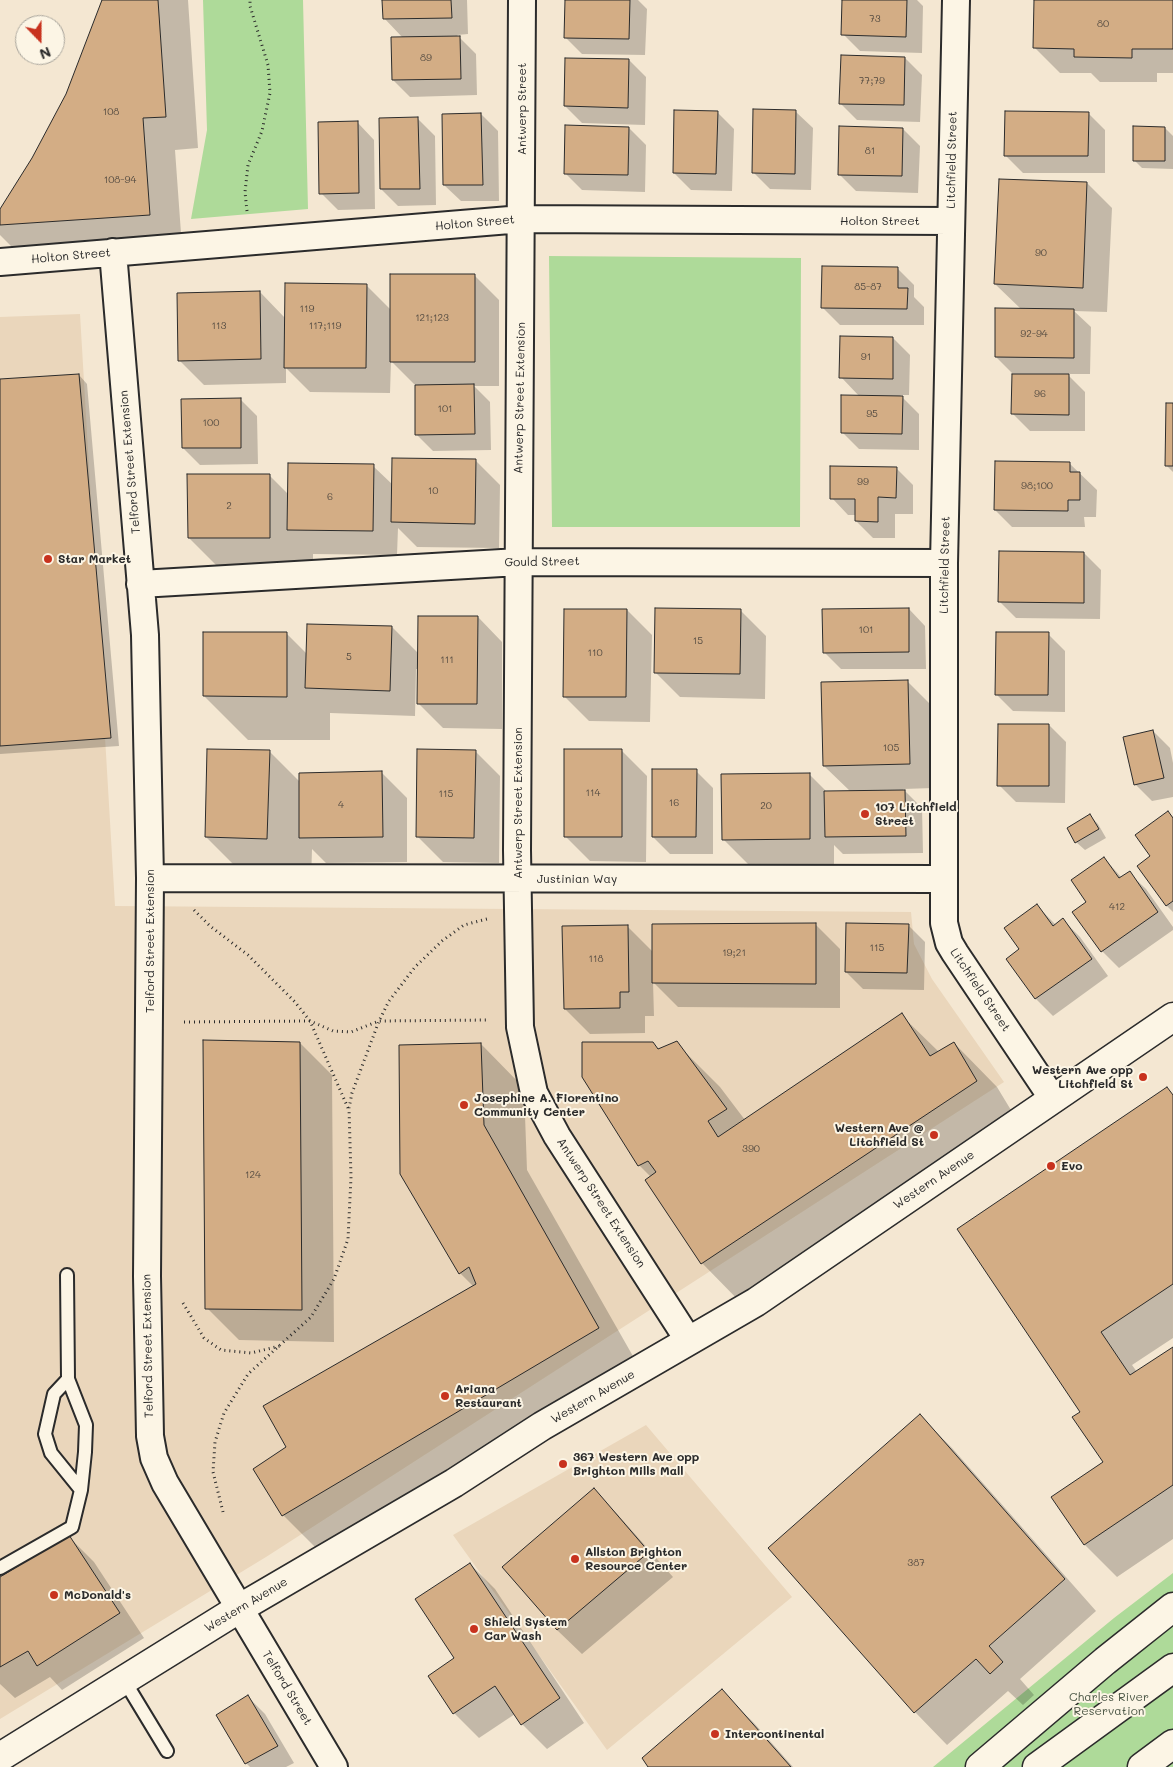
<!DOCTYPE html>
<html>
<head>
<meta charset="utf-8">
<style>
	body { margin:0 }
	#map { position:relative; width:1173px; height:1767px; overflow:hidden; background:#f4e7d2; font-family:Mali,sans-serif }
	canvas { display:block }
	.north { position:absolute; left:15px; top:15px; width:50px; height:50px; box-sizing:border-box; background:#fcf5e5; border:1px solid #a8a49b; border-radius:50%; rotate:158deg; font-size:14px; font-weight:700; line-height:20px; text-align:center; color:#2b2b2b }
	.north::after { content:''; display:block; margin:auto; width:18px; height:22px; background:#c8321e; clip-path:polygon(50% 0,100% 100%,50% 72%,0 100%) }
</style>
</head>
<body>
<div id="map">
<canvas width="1173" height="1767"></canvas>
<div class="north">N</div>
</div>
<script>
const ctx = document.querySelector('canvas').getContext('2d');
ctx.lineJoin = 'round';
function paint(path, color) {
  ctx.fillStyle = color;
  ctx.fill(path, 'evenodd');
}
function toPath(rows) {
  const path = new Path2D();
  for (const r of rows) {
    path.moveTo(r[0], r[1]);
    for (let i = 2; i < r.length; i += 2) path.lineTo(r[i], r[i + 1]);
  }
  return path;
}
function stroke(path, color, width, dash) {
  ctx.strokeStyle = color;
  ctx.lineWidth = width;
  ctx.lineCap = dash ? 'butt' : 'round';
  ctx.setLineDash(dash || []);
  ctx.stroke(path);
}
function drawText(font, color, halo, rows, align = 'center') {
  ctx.font = font + ' Mali,sans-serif';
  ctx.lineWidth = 4;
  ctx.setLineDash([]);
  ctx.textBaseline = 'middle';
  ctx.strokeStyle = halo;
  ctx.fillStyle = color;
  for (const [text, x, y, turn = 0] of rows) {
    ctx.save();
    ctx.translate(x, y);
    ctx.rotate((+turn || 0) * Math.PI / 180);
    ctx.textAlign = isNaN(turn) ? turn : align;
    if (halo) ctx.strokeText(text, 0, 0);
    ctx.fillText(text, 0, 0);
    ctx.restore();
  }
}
paint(toPath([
	[80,314,115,906,911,912,914,944,932,979,1004,1082,266,1557,0,1719,0,317],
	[646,1425,792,1597,607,1750,453,1535]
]), '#ead6bb');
paint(toPath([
	[203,0,303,0,308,209,191,219,207,130],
	[549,256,801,258,800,527,552,527],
	[1173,1573,1173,1767,933,1767,1114,1618]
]), '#aeda99');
paint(toPath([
	[104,0,188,0,198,148,175,150,182,247,22,257,0,235,0,210,40,146,73,81],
	[383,0,467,0,468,34,457,35,476,54,477,95,410,97,393,80,403,38,384,18],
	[567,0,638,0,647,9,645,55,582,54,565,37],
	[844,0,917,0,923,6,922,53,860,51,843,34],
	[1035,0,1173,0,1173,73,1157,73,1157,82,1100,82,1091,73,1060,73,1035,48],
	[905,58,922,75,920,122,857,120,840,103],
	[629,60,646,77,645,125,582,123,565,106],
	[717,112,734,129,732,191,691,190,674,173],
	[796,112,813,128,811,190,770,189,753,172],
	[1088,113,1105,130,1105,173,1023,173,1006,156],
	[481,114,498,131,499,201,461,201,444,185],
	[418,119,435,136,436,205,398,206,381,189],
	[358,123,374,140,375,209,338,210,321,193],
	[629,128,646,145,645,192,582,190,565,173],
	[1165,128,1173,136,1173,169,1142,168,1134,160],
	[903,129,920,146,918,193,856,191,839,174],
	[1087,183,1112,208,1107,312,1074,311,1091,327,1090,374,1067,374,1085,392,1085,431,1030,431,1013,414,1013,374,996,357,1022,310,995,284],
	[897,268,914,285,914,297,924,307,924,325,840,325,823,308],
	[474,275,499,300,499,386,474,386,490,402,491,450,433,451,416,434,416,386,391,361,390,393,310,392,286,368,286,383,204,385,179,360,260,292,285,318,366,285,391,310],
	[893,338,910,355,909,395,900,395,919,414,919,450,859,449,842,432,860,397,841,377],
	[79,375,87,384,119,746,0,754,0,380],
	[240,399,257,416,258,464,200,465,183,448],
	[1173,404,1173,472,1166,465],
	[475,460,500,485,499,548,417,547,398,528,397,555,313,554,313,582,233,582,189,538,269,475,289,495,373,466,393,485],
	[1069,463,1097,490,1096,517,1084,517,1085,527,1012,527,995,510],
	[896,468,913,485,913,514,895,514,895,538,873,538,856,521,856,515,848,515,832,498],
	[1084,553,1101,570,1100,619,1016,618,999,601],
	[909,609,925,626,926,669,841,669,824,652],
	[627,610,652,635,650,722,589,721,564,696],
	[741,611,766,636,765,699,680,697,655,672],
	[478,617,502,642,502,729,443,728,418,703,419,669,416,669,415,716,330,713,330,740,248,740,204,696,287,634,307,654,392,627,419,654],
	[1048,634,1065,651,1065,712,1013,711,996,694],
	[907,681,932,706,934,788,903,789,922,808,923,853,843,854,834,845,834,864,748,864,723,839,809,774,827,792,851,792,824,766],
	[1049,725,1066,742,1065,803,1016,802,999,785],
	[1153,731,1170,748,1173,763,1173,797,1152,801,1135,784],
	[269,751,300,782,382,773,407,798,407,862,326,863,312,849,311,882,250,881,206,837],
	[475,751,500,776,499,863,443,862,418,837],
	[622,751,647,776,646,862,590,861,565,836],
	[696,771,713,788,713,854,670,854,653,837],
	[1168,813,1173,817,1173,912,1167,906,1152,856],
	[1090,816,1098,824,1106,838,1085,850,1076,842,1068,828],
	[1104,858,1122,878,1129,873,1146,889,1173,927,1173,930,1119,968,1102,951,1074,912,1088,902],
	[1037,906,1056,925,1063,920,1080,937,1108,976,1053,1016,1036,999,1008,959,1021,949],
	[815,924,840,949,840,1008,678,1007,653,982,654,1016,645,1016,645,1033,590,1034,565,1009,627,926,653,952],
	[908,925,925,942,924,990,863,989,846,972],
	[901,1015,939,1052,954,1043,997,1087,1020,1125,745,1307,702,1263,651,1177,639,1165,583,1077,653,1044,660,1050,676,1043,720,1087,745,1120],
	[300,1043,332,1075,334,1342,239,1340,207,1308],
	[481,1044,524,1088,527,1170,642,1372,327,1559,283,1515,287,1447,474,1287,460,1273,402,1174],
	[1167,1089,1173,1095,1173,1338,1132,1365,1137,1372,1173,1348,1173,1539,1117,1577,1085,1545,1053,1497,1104,1462,1082,1412,959,1229],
	[920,1416,952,1448,1096,1611,1020,1679,1034,1695,1023,1705,1008,1691,947,1745,915,1712,770,1548],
	[594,1490,618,1515,673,1577,582,1654,557,1630,504,1567],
	[69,1537,94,1562,144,1638,62,1690,50,1677,15,1698,0,1684,0,1578],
	[470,1564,495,1589,584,1723,547,1749,522,1724,515,1714,479,1738,454,1713,456,1658],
	[721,1691,754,1723,793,1767,650,1767],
	[248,1697,265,1714,294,1763,286,1767,250,1767,246,1763]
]), '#0003');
const building = toPath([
	[102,0,158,0,166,117,143,118,150,215,0,225,0,209,32,158,66,94,102,0],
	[382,0,451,0,452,18,383,19,382,0],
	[565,0,630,0,629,39,564,38,565,0],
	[842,0,907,0,906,37,841,35,842,0],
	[1034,0,1173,0,1173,49,1132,49,1132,58,1074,57,1074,49,1033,48,1034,0],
	[460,36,461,79,392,80,391,37,460,36],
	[841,55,905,57,904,105,839,104,841,55],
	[565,58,629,59,628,108,564,106,565,58],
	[753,109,796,110,795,174,752,173,753,109],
	[674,110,718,111,716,174,673,173,674,110],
	[1005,111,1089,112,1088,156,1004,156,1005,111],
	[481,113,483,185,443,185,442,114,481,113],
	[418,117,420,189,380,189,379,118,418,117],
	[358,121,359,193,319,194,318,122,358,121],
	[565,125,629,127,628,175,564,174,565,125],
	[839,126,903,128,902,176,838,175,839,126],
	[1133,126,1165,127,1165,161,1133,161,1133,126],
	[999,179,1087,182,1083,288,994,284,999,179],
	[822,266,898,267,898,288,908,288,907,309,821,308,822,266],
	[390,274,475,274,475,362,390,362,390,274],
	[285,283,367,284,366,368,284,368,285,283],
	[260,291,261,359,178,361,177,293,260,291],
	[995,308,1074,309,1074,358,995,357,995,308],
	[840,336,893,337,893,379,839,378,840,336],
	[79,374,111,738,0,746,0,379,79,374],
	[1012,374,1069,374,1069,415,1011,414,1012,374],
	[474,384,475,434,415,435,415,385,474,384],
	[841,395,903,396,902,434,841,433,841,395],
	[241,398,241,448,182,448,181,399,241,398],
	[1166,403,1173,403,1173,466,1165,466,1166,403],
	[392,458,476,459,475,524,391,522,392,458],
	[995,461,1070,462,1070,472,1080,472,1080,500,1068,500,1068,511,994,510,995,461],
	[288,463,374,464,373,531,287,530,288,463],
	[830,466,897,467,896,498,878,497,878,522,855,521,855,499,830,499,830,466],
	[187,474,270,474,270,538,188,538,187,474],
	[999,551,1084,552,1084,603,998,602,999,551],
	[655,608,741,609,740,674,654,673,655,608],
	[909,608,909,652,823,653,822,609,909,608],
	[564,609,627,609,626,697,563,697,564,609],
	[418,616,478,616,477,704,417,704,418,616],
	[307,624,392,626,390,691,305,688,307,624],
	[203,632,287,632,287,697,203,696,203,632],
	[996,632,1049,632,1048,695,995,695,996,632],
	[908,680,910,764,823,766,821,682,908,680],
	[998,724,1049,724,1049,786,997,786,998,724],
	[1153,730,1164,778,1134,785,1123,737,1153,730],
	[207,749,270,750,267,839,205,837,207,749],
	[417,749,476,750,474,838,416,837,417,749],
	[564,749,622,749,622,837,564,837,564,749],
	[652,769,697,769,696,837,652,837,652,769],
	[382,771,383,837,299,838,299,773,382,771],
	[810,773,810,839,722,840,721,774,810,773],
	[905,790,906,836,825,837,824,791,905,790],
	[1168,811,1173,818,1173,901,1166,906,1137,866,1150,856,1135,835,1168,811],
	[1090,814,1099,829,1075,843,1067,828,1090,814],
	[1104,857,1119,878,1130,871,1158,912,1101,952,1072,912,1086,902,1071,880,1104,857],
	[1037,904,1053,926,1063,918,1092,959,1035,999,1006,959,1019,949,1004,928,1037,904],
	[816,923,816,984,652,983,652,924,816,923],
	[846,923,909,924,907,973,845,972,846,923],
	[628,925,629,992,620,992,620,1008,564,1009,562,926,628,925],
	[902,1013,930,1056,954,1042,977,1081,701,1264,645,1180,656,1172,648,1161,638,1166,582,1077,582,1042,653,1042,658,1049,677,1041,727,1109,708,1121,718,1137,902,1013],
	[203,1040,300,1042,302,1310,205,1309,203,1040],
	[481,1043,484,1125,599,1328,282,1516,253,1469,286,1447,263,1406,476,1284,469,1267,459,1274,400,1174,399,1045,481,1043],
	[1167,1087,1173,1095,1173,1284,1101,1332,1130,1375,1173,1347,1173,1485,1084,1545,1051,1497,1103,1462,1072,1417,1080,1412,957,1229,1167,1087],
	[920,1414,1065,1579,989,1646,1003,1662,990,1674,976,1659,914,1713,768,1548,920,1414],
	[594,1488,649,1552,557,1630,502,1567,594,1488],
	[69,1535,120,1613,37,1666,28,1651,0,1667,0,1577,69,1535],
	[470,1563,560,1698,521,1725,495,1686,453,1714,428,1676,454,1658,415,1599,470,1563],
	[722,1689,791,1767,648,1767,642,1758,722,1689],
	[248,1695,278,1746,245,1764,216,1715,248,1695]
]);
paint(building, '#d3ad85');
stroke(building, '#2b2b2b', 1);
const lane = toPath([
	[68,1379,54,1394,45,1434,51,1453,81,1490],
	[0,1568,72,1527,81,1490,85,1452,86,1425,68,1379,67,1275],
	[124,1680,167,1751]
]);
const street = toPath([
	[522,0,517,850,520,1027,534,1093,557,1136,689,1341],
	[956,0,944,563,944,923,949,943,955,953,1053,1099],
	[113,252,145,635,150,878,147,1276,150,1436,154,1458,165,1483,334,1767],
	[0,262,522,219,951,221],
	[140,584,519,562,944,563],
	[150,878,944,879]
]);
const secondary = toPath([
	[0,1757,240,1608,454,1483,542,1426,756,1302,1173,1017]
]);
const primary = toPath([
	[980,1767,1105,1661,1173,1607],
	[1037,1767,1173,1668],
	[1142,1767,1173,1744]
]);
stroke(lane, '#2b2b2b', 16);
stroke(street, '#2b2b2b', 30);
stroke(secondary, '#2b2b2b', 31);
stroke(primary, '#2b2b2b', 31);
stroke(toPath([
	[247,211,245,192,248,165,262,131,270,93,268,65,250,6,250,0],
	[194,910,210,926,248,955,295,1002,310,1021,348,1108],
	[184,1022,310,1021,333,1031,351,1032,379,1021,489,1020],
	[183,1303,204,1338,221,1350,251,1353,280,1346],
	[223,1512,213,1472,215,1442,224,1413,248,1374,311,1317,334,1279,348,1239,351,1177,349,1108,352,1093,379,1021,389,1001,415,967,442,941,464,925,487,919]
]), '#2b2b2b', 3, [1, 4]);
stroke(lane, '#fcf5e5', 12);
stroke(street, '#fcf5e5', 26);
stroke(secondary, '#fcf5e5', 28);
stroke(primary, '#fcf5e5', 28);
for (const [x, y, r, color] of [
	[48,559,5,"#c8321e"],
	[865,814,5,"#c8321e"],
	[1143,1077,5,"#c8321e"],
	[464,1105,5,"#c8321e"],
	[934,1135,5,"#c8321e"],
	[1051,1166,5,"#c8321e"],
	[445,1396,5,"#c8321e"],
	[563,1464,5,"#c8321e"],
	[575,1559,5,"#c8321e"],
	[54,1595,5,"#c8321e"],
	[474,1629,5,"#c8321e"],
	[715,1734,5,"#c8321e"]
]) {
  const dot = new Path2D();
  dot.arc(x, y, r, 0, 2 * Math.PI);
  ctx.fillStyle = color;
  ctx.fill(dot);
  stroke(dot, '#fcf5e5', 2);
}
drawText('10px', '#554c42', null, [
	["73",875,19],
	["80",1103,24],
	["89",426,58],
	["77;79",872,81],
	["108",111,112],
	["81",870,151],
	["108-94",120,180],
	["90",1041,253],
	["85-87",868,287],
	["119",307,309],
	["121;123",432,318],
	["113",219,326],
	["117;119",325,326],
	["92-94",1034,334],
	["91",866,357],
	["96",1040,394],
	["101",445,409],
	["95",872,414],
	["100",211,423],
	["99",863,482],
	["98;100",1037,486],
	["10",433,491],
	["6",330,497],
	["2",229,506],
	["101",866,630],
	["15",698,641],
	["110",595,653],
	["5",349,657],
	["111",447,660],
	["105",891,748],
	["114",593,793],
	["115",446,794],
	["16",674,803],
	["4",341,805],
	["20",766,806],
	["412",1117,907],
	["115",877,948],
	["19;21",734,953],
	["118",596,959],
	["390",751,1149],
	["124",253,1175],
	["387",916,1563]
]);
drawText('12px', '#2b2b2b', '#fcf5e5', [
	["Antwerp Street",522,109,-90],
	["Litchfield Street",952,160,-89],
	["Holton Street",880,221],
	["Holton Street",475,223,-5],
	["Holton Street",71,256,-5],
	["Antwerp Street Extension",520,398,-89],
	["Telford Street Extension",130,462,-95],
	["Gould Street",542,562,-1],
	["Litchfield Street",945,565,-89],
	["Antwerp Street Extension",518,803,-90],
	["Justinian Way",577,879],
	["Telford Street Extension",150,941,-90],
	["Litchfield Street",980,990,56],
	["Western Avenue",934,1180,-34],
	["Antwerp Street Extension",601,1203,57],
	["Telford Street Extension",148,1346,-91],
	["Western Avenue",593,1397,-30],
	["Western Avenue",246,1605,-31],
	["Telford Street",287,1688,59]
]);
drawText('bold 12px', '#2b2b2b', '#fcf5e5', [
	["Star Market",58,559],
	["107 Litchfield",875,807],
	["Street",875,821],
	["Western Ave opp",1133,1070,"right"],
	["Litchfield St",1133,1084,"right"],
	["Josephine A. Fiorentino",474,1098],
	["Community Center",474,1112],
	["Western Ave @",924,1128,"right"],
	["Litchfield St",924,1142,"right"],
	["Evo",1061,1166],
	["Ariana",455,1389],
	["Restaurant",455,1403],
	["367 Western Ave opp",573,1457],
	["Brighton Mills Mall",573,1471],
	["Allston Brighton",585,1552],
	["Resource Center",585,1566],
	["McDonald's",64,1595],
	["Shield System",484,1622],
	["Car Wash",484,1636],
	["Intercontinental",725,1734]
], 'left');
drawText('12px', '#4c5746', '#fcf5e5', [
	["Charles River",1109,1697],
	["Reservation",1109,1711]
]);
</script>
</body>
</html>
